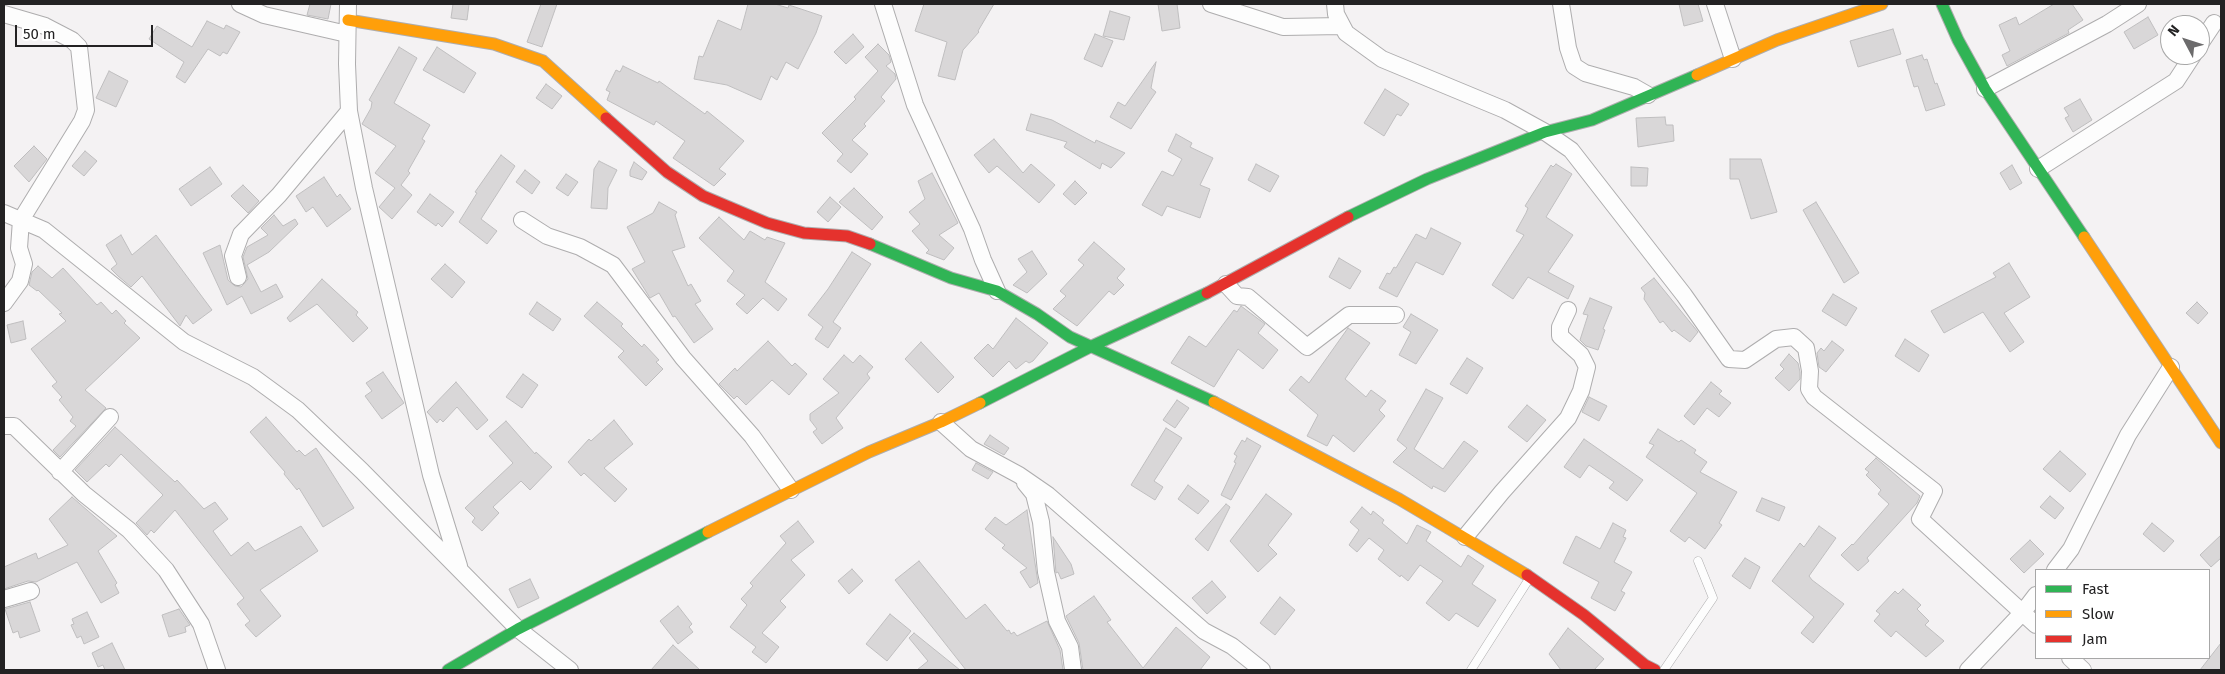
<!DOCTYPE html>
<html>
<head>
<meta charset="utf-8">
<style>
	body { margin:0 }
	#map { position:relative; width:2225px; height:674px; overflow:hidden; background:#f4f2f3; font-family:"Fira Sans",sans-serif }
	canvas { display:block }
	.frame { position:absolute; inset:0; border:5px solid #232223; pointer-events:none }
	.legend { position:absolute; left:2035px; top:569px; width:175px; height:90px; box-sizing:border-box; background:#fff; border:1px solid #a7a7a7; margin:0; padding:6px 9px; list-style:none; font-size:15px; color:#232223 }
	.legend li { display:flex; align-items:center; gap:10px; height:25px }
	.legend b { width:25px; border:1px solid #a7a7a7 }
	.north { position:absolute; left:2160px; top:15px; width:50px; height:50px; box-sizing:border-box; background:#fff; border:1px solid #a7a7a7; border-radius:50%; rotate:310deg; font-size:14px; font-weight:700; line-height:20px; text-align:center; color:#232223 }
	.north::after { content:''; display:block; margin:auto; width:18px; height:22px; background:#6c6b6c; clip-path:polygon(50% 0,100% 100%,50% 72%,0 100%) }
	.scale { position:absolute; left:15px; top:25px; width:138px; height:22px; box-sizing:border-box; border:2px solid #232223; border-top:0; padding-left:6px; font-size:15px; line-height:18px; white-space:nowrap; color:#232223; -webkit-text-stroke:4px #fff; paint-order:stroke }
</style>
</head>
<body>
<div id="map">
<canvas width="2225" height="674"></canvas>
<div class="frame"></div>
<ul class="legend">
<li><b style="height:6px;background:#30b455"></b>Fast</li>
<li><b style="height:6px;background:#ff9f0a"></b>Slow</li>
<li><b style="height:6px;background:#e5322d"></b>Jam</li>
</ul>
<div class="north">N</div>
<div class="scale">50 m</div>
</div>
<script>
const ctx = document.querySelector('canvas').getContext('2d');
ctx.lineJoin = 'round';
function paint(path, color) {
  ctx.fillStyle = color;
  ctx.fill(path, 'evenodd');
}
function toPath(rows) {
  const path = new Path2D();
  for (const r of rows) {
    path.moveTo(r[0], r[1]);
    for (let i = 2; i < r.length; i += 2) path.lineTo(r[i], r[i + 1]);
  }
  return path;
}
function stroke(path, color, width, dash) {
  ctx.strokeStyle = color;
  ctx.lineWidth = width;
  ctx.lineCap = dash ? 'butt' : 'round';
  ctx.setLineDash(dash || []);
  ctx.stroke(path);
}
const building = toPath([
	[310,4,331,4,328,19,307,15,310,4],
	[453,4,469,4,467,20,451,18,453,4],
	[541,4,557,4,542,47,527,42,541,4],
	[748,4,775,4,788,8,789,5,822,16,816,33,798,69,786,62,777,80,771,76,761,100,727,85,694,79,699,56,703,57,718,20,741,30,748,4],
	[924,4,994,4,978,31,979,32,963,50,955,80,938,76,947,42,915,31,924,4],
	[1158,4,1177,4,1180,28,1162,31,1158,4],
	[1679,4,1698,4,1703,21,1684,26,1679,4],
	[2054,4,2072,4,2083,20,2068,30,2069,33,2007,66,2002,55,2010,51,1999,25,2016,17,2019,25,2054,4],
	[1110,11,1130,17,1124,40,1103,36,1110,11],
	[2148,17,2158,35,2134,49,2124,32,2148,17],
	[207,21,224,29,226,25,240,32,227,54,223,52,220,56,208,49,185,83,176,77,184,62,149,39,157,26,192,47,207,21],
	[1893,29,1901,54,1858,67,1850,41,1893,29],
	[853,34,864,47,846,64,834,52,853,34],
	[1095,34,1113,41,1102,67,1084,59,1095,34],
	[878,44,889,55,891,62,886,66,895,74,896,79,881,97,885,101,864,124,866,126,852,140,868,154,851,173,837,161,843,154,822,133,856,99,854,97,878,71,865,57,878,44],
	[399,47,417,58,394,103,430,125,422,139,425,141,408,171,410,173,401,185,412,195,392,219,379,207,395,188,375,173,396,146,362,124,371,108,372,102,369,100,399,47],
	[437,47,476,73,464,93,423,70,437,47],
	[1922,55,1924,60,1927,59,1935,84,1937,83,1945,105,1926,111,1918,86,1914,87,1906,60,1922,55],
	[1156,62,1151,88,1156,92,1131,129,1110,117,1118,102,1125,106,1156,62],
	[623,66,658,83,659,81,705,114,707,111,744,141,719,169,726,174,714,186,673,158,685,141,656,121,654,125,607,100,610,92,606,90,616,70,620,72,623,66],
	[109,71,128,81,116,107,96,98,109,71],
	[546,84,562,96,552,109,536,98,546,84],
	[1385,89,1409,104,1401,116,1397,114,1384,136,1364,123,1385,89],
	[2080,99,2092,120,2073,132,2065,118,2069,116,2064,108,2080,99],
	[1031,114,1052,120,1095,143,1096,140,1125,153,1111,168,1102,163,1100,169,1064,147,1067,142,1026,130,1031,114],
	[1665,117,1666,125,1673,125,1674,141,1638,147,1636,118,1665,117],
	[1176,134,1192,143,1190,147,1213,158,1200,185,1210,189,1200,218,1167,206,1162,216,1142,205,1162,171,1173,176,1182,159,1168,151,1176,134],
	[994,139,1023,173,1031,164,1055,185,1039,203,997,166,989,173,974,155,994,139],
	[34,146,47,159,29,182,14,166,34,146],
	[85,151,97,161,84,176,72,166,85,151],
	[501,155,515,166,481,219,497,231,487,244,459,222,477,193,475,192,501,155],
	[1730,159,1761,159,1777,212,1751,219,1739,179,1730,179,1730,159],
	[599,161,617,170,608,188,607,209,591,208,594,169,599,161],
	[634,162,647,172,642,180,630,176,630,171,634,162],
	[1256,164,1279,176,1270,192,1248,180,1256,164],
	[1556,164,1572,174,1546,217,1573,235,1548,272,1574,286,1568,299,1528,277,1513,299,1492,285,1524,235,1516,231,1526,213,1528,208,1525,206,1551,165,1553,167,1556,164],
	[2012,165,2022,183,2010,190,2000,173,2012,165],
	[210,167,222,184,191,206,179,189,210,167],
	[1631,167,1648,168,1647,186,1631,186,1631,167],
	[525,170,540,182,532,194,516,182,525,170],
	[932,173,958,223,939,235,954,248,944,260,926,253,929,250,912,231,920,224,909,212,925,199,918,181,932,173],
	[566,174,578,182,568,196,556,188,566,174],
	[324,177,337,197,340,194,351,209,327,227,313,207,306,212,296,196,324,177],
	[1075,181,1087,193,1075,205,1063,194,1075,181],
	[243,185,259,201,248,213,231,196,243,185],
	[854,188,883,217,872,230,839,202,854,188],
	[430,194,454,212,442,227,438,223,436,226,417,212,430,194],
	[830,197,841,207,828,222,817,212,830,197],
	[659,202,677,212,675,215,685,247,672,251,688,286,691,284,701,301,695,304,713,329,694,343,675,316,673,317,659,293,650,298,632,269,645,262,627,227,653,213,659,202],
	[1816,202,1859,273,1844,283,1803,210,1816,202],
	[274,215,283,226,295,219,298,224,269,252,247,265,261,292,276,284,283,297,251,314,242,296,227,305,203,253,220,245,228,280,235,286,241,287,248,279,243,257,247,247,268,235,261,228,274,215],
	[719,217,744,240,750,231,765,240,767,237,785,243,765,282,787,299,778,311,763,298,747,314,736,304,745,295,727,281,734,271,699,238,719,217],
	[1431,228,1461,243,1443,275,1416,262,1397,297,1379,288,1387,273,1390,274,1394,267,1396,268,1416,234,1426,239,1431,228],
	[121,235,132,255,156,235,212,310,193,324,186,315,180,326,142,276,131,287,118,276,111,269,117,264,106,245,121,235],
	[1094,242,1125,269,1117,278,1124,285,1114,295,1109,291,1077,326,1053,309,1066,296,1060,291,1084,265,1078,260,1094,242],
	[1032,251,1047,274,1027,293,1013,285,1027,272,1018,259,1032,251],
	[852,252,871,264,833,322,841,328,828,348,815,339,823,327,808,315,828,289,852,252],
	[1339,258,1361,271,1350,289,1329,277,1339,258],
	[2009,263,2030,297,2004,313,2024,342,2010,352,1983,312,1944,333,1931,311,1996,277,1993,273,2009,263],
	[445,264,465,282,452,298,431,279,445,264],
	[38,266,52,278,63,268,97,305,101,302,112,314,116,310,126,321,124,323,140,338,85,390,106,408,60,457,53,450,76,426,70,421,73,417,59,400,62,397,52,386,57,382,31,349,66,321,59,314,62,313,38,290,37,291,29,285,32,272,38,266],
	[1654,278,1698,332,1690,342,1674,330,1672,332,1663,321,1660,323,1644,299,1645,293,1641,288,1654,278],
	[322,279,358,312,356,315,368,328,353,342,317,304,290,322,287,318,322,279],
	[1833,294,1857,308,1846,326,1822,311,1833,294],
	[1590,298,1612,307,1603,329,1605,330,1598,350,1586,346,1580,340,1588,315,1583,314,1590,298],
	[537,302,561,319,553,331,529,314,537,302],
	[597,302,623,324,621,326,642,347,644,344,659,360,656,362,663,369,646,386,618,357,624,351,584,316,597,302],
	[2197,302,2208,313,2198,324,2186,313,2197,302],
	[1241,306,1265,324,1258,333,1278,350,1263,369,1238,349,1214,387,1171,363,1189,336,1206,347,1234,310,1237,312,1241,306],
	[1411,314,1438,330,1416,364,1399,355,1411,332,1403,327,1411,314],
	[1016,318,1048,343,1033,361,1029,363,1026,361,1016,369,1009,361,993,377,974,358,988,344,993,349,1016,318],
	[23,321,26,339,11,343,7,325,23,321],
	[1348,328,1370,343,1345,379,1366,397,1371,390,1386,401,1379,410,1385,416,1354,452,1333,435,1327,446,1307,436,1318,415,1289,390,1301,376,1309,383,1348,328],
	[1905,339,1929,355,1919,372,1895,356,1905,339],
	[768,341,792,366,795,363,807,374,789,395,772,380,746,405,737,396,734,399,719,384,735,368,737,371,768,341],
	[1832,341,1844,350,1826,372,1819,367,1817,353,1821,348,1824,351,1832,341],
	[921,342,954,377,938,393,905,359,921,342],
	[1789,354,1798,363,1800,372,1800,379,1789,391,1775,378,1784,369,1780,365,1789,354],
	[844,355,853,363,860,355,873,367,867,374,870,378,836,418,843,428,822,444,813,432,817,429,810,420,810,414,839,393,823,379,844,355],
	[1467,358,1483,368,1467,394,1450,384,1467,358],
	[383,372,404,403,382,419,365,396,372,391,366,383,383,372],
	[523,374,538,385,522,408,506,397,523,374],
	[456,382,488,420,477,430,457,407,443,422,440,419,437,423,427,412,456,382],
	[1711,382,1722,391,1719,394,1731,403,1719,417,1707,408,1694,425,1684,416,1711,382],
	[1426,389,1443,398,1414,449,1443,469,1464,441,1478,451,1445,492,1433,486,1432,489,1393,462,1407,448,1397,440,1426,389],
	[1589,397,1607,406,1599,421,1582,412,1589,397],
	[1177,400,1189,408,1175,428,1163,420,1177,400],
	[1527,405,1546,420,1527,442,1508,427,1527,405],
	[266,417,297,452,299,450,305,456,316,448,354,508,323,527,299,488,297,490,284,474,285,472,250,432,266,417],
	[614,420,633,444,604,468,627,489,615,502,584,473,581,476,568,462,589,439,591,441,614,420],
	[506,421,535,454,536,452,552,467,530,490,521,481,493,507,499,513,482,531,472,522,475,518,465,508,513,463,489,436,506,421],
	[115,427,175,482,177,480,204,509,215,502,228,519,213,531,231,556,248,542,255,551,301,526,318,551,260,590,281,616,256,637,245,625,250,621,237,604,244,598,175,510,154,533,151,530,147,535,136,523,163,495,121,454,109,467,106,464,87,482,75,470,115,427],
	[1166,428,1182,438,1154,481,1163,487,1155,500,1131,485,1166,428],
	[1658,429,1679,442,1681,440,1696,450,1694,453,1707,462,1700,472,1737,492,1719,523,1722,525,1705,549,1689,537,1685,542,1670,531,1697,493,1646,457,1654,445,1649,443,1658,429],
	[990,435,1009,448,1004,455,984,444,990,435],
	[1247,438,1261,446,1231,500,1221,495,1236,463,1234,462,1237,456,1234,454,1242,440,1245,442,1247,438],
	[1584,439,1643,480,1627,501,1609,488,1614,482,1589,465,1580,478,1564,467,1584,439],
	[2060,451,2086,474,2070,492,2043,469,2060,451],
	[1876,458,1920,496,1917,503,1867,558,1869,561,1858,571,1841,555,1852,544,1853,545,1889,504,1878,494,1881,490,1866,475,1869,472,1865,469,1876,458],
	[976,463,993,472,988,479,972,470,976,463],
	[1188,485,1209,501,1198,514,1178,499,1188,485],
	[1266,494,1292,514,1268,545,1277,554,1258,572,1230,541,1266,494],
	[2050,496,2064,508,2055,519,2040,507,2050,496],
	[72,497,117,536,98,551,117,583,115,585,119,593,101,603,77,562,36,582,28,581,4,589,4,567,36,553,38,559,68,545,49,519,72,497],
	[1762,498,1785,507,1779,521,1756,511,1762,498],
	[1226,504,1230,507,1208,551,1195,539,1226,504],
	[1362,507,1371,515,1373,511,1384,520,1382,523,1407,544,1417,525,1431,532,1426,541,1461,567,1468,555,1484,566,1472,584,1496,600,1478,627,1456,613,1449,621,1426,603,1443,581,1420,565,1408,581,1401,575,1400,577,1378,559,1384,550,1369,538,1357,552,1349,545,1359,530,1350,522,1362,507],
	[1027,510,1038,583,1030,588,1020,572,1027,568,1002,548,1005,545,985,529,995,517,1006,525,1027,510],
	[798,521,814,542,791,560,805,575,780,601,786,607,762,633,779,647,766,663,752,652,756,647,730,627,747,605,741,599,753,586,750,583,786,543,780,536,798,521],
	[1613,523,1626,530,1623,537,1626,538,1614,562,1632,572,1621,591,1625,593,1615,611,1591,598,1599,582,1563,563,1576,536,1600,549,1613,523],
	[2152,523,2174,541,2164,552,2143,534,2152,523],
	[1819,526,1836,538,1809,576,1812,580,1844,604,1813,643,1801,633,1814,617,1772,581,1800,543,1804,547,1819,526],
	[2221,535,2221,558,2211,567,2200,555,2221,535],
	[1053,537,1071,564,1074,574,1061,579,1058,572,1056,573,1053,537],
	[2030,540,2044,554,2024,573,2010,559,2030,540],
	[1745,558,1760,567,1750,589,1732,576,1745,558],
	[919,561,966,619,985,604,1007,631,1009,630,1011,634,1014,632,1017,636,1047,621,1060,650,1063,670,966,670,895,580,919,561],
	[852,569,863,581,849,594,838,581,852,569],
	[530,579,539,598,518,608,509,589,530,579],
	[1212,581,1226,597,1207,614,1192,598,1212,581],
	[1903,589,1921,605,1917,609,1929,621,1925,625,1944,641,1926,657,1896,631,1891,637,1874,621,1880,614,1876,611,1895,591,1898,594,1903,589],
	[1094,596,1111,620,1107,622,1143,668,1176,627,1210,657,1200,670,1083,670,1079,643,1066,616,1094,596],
	[1280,597,1295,610,1275,635,1260,623,1280,597],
	[30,602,40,631,20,638,18,631,13,633,5,609,30,602],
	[678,606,692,624,689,627,693,632,678,644,660,621,678,606],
	[179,609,190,625,185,627,186,632,169,637,162,615,179,609],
	[87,612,99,637,84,644,81,636,77,638,71,625,74,624,72,619,87,612],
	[890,614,911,631,887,661,866,644,890,614],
	[1568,628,1604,659,1594,670,1561,670,1549,654,1568,628],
	[914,633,960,670,917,670,928,661,909,638,914,633],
	[112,643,125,670,105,670,103,665,98,667,92,653,112,643],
	[2221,643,2221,670,2200,670,2221,643],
	[673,645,700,670,651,670,673,645]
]);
paint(building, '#d9d7d8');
stroke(building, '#bfbebf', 1);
const lane = toPath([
	[1471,670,1529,579],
	[1664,670,1713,598,1698,561]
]);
const street = toPath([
	[240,4,264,15,347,34],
	[348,4,347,64,349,111,364,188,431,475,459,566],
	[883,4,915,105,972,229,983,260,997,291],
	[1211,4,1283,27,1341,26],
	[1335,4,1336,14,1346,33,1382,59,1505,110,1545,132,1571,150,1684,295,1729,359,1745,360,1776,339,1794,337,1806,348,1810,371,1809,389,1814,397,1934,491,1920,519,2036,625],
	[1561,4,1568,48,1574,66,1585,73,1634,87,1648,95],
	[1715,4,1733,59],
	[4,14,45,26,72,40,79,47,86,110,82,121,21,220,19,248,24,264,20,281,4,303],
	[2200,44,2214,23],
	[1985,89,2107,24,2138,4],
	[2038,169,2176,81,2193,55],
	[4,213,44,230,184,342,253,377,298,410,362,471,518,629,570,670],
	[522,220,547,236,580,247,613,265,683,358,752,436,791,490],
	[238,277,233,256,241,234,279,195,349,111],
	[1226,284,1237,296,1248,297,1307,347,1349,315,1396,315],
	[941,422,971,449,1019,475,1048,495,1204,631,1232,646,1262,670],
	[4,426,14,426,84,494,129,530,166,570,201,624,217,670],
	[60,472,110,417],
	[1025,483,1034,494,1041,522,1046,572,1057,621,1070,647,1073,670],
	[1465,537,1502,492,1568,418,1581,391,1587,367,1581,355,1560,336,1560,327,1568,310],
	[2055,570,2071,549,2128,435,2171,367],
	[4,599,31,591],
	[2070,658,2083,670],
	[1968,670,2023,612,2036,595]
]);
const fast = toPath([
	[1942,4,1958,40,1985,89,2084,237],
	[1348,217,1427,179,1545,132,1592,120,1697,75],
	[870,244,951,278,997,291,1037,314,1070,337,1214,402],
	[980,403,1092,346,1207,293],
	[448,670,518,629,708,532]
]);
const slow = toPath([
	[348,20,494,44,543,61,606,118],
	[1697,75,1777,40,1882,4],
	[2084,237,2221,443],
	[1214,402,1399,499,1527,575],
	[708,532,869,452,941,422,980,403]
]);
const jam = toPath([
	[606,118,667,172,703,196,767,223,804,233,847,236,870,244],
	[1207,293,1348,217],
	[1527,575,1584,615,1645,665,1655,670]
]);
stroke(lane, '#aeadae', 9);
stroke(street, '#aeadae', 18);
stroke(fast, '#aeadae', 13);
stroke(slow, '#aeadae', 13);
stroke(jam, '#aeadae', 13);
stroke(lane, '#fdfdfd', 8);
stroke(street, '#fdfdfd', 16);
stroke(fast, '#30b455', 11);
stroke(slow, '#ff9f0a', 11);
stroke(jam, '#e5322d', 11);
</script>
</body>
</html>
